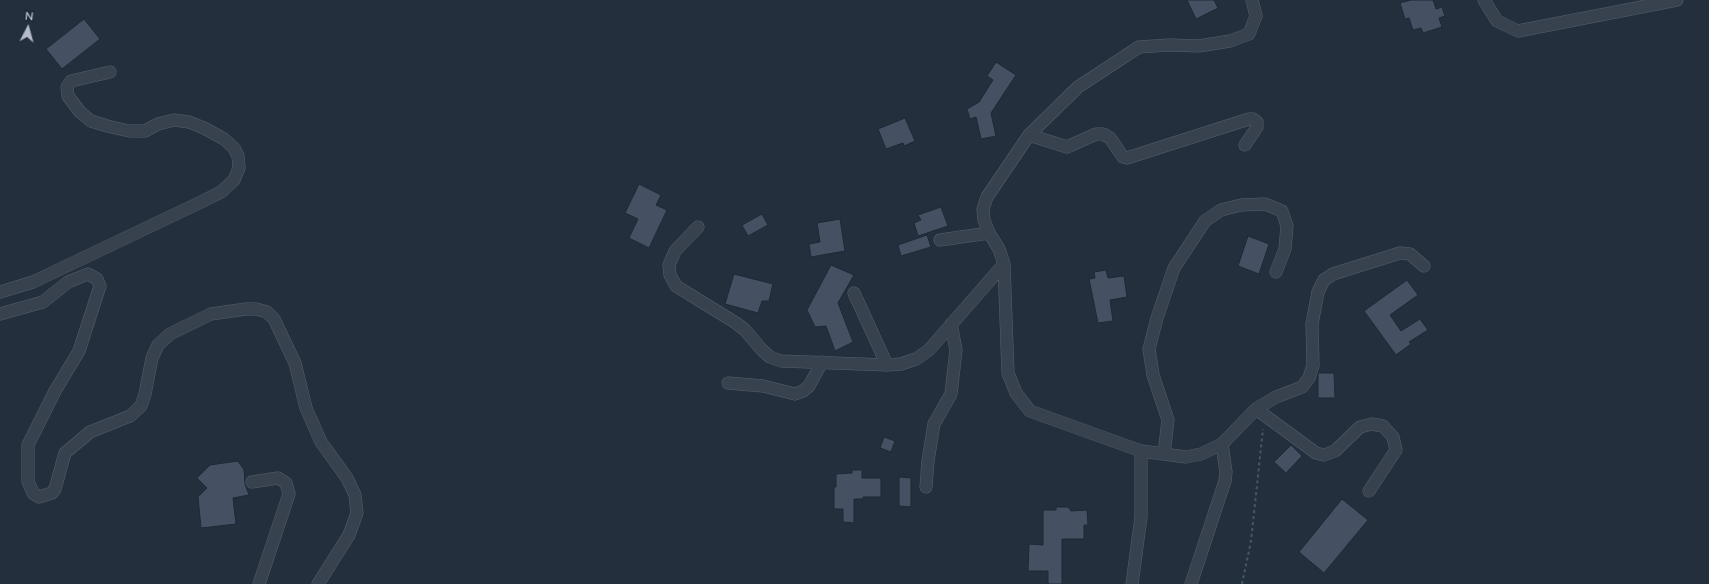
<!DOCTYPE html>
<html>
<head>
<meta charset="utf-8">
<style>
	body { margin:0 }
	#map { position:relative; width:1709px; height:584px; overflow:hidden; background:#242f3e; font-family:Lato,sans-serif }
	canvas { display:block }
	.north { position:absolute; left:8px; top:8px; width:40px; height:40px; -webkit-text-stroke:3px #1d2633; paint-order:stroke; rotate:6deg; font-size:11px; font-weight:700; line-height:16px; text-align:center; color:#b4bcc9 }
	.north::after { content:''; display:block; margin:auto; width:14px; height:18px; background:#b4bcc9; clip-path:polygon(50% 0,100% 100%,50% 72%,0 100%) }
</style>
</head>
<body>
<div id="map">
<canvas width="1709" height="584"></canvas>
<div class="north">N</div>
</div>
<script>
const ctx = document.querySelector('canvas').getContext('2d');
ctx.lineJoin = 'round';
function paint(path, color) {
  ctx.fillStyle = color;
  ctx.fill(path, 'evenodd');
}
function toPath(rows) {
  const path = new Path2D();
  for (const r of rows) {
    path.moveTo(r[0], r[1]);
    for (let i = 2; i < r.length; i += 2) path.lineTo(r[i], r[i + 1]);
  }
  return path;
}
function stroke(path, color, width, dash) {
  ctx.strokeStyle = color;
  ctx.lineWidth = width;
  ctx.lineCap = dash ? 'butt' : 'round';
  ctx.setLineDash(dash || []);
  ctx.stroke(path);
}
const building = toPath([
	[1187,0,1214,0,1218,8,1196,19,1187,0],
	[1411,0,1433,0,1436,9,1442,7,1445,16,1439,18,1442,27,1423,33,1421,28,1413,30,1409,18,1405,19,1400,3,1411,0],
	[84,19,100,39,62,69,46,49,84,19],
	[996,62,1016,75,991,113,996,136,981,139,976,117,970,119,967,109,979,102,993,80,987,76,996,62],
	[905,118,915,141,904,146,903,143,886,149,878,129,905,118],
	[639,184,661,195,656,205,667,210,649,248,629,238,638,219,625,213,639,184],
	[941,207,948,226,918,236,914,223,921,220,918,215,941,207],
	[762,214,768,225,748,236,742,225,762,214],
	[840,219,845,251,811,257,809,244,820,242,817,223,840,219],
	[927,235,931,247,901,256,898,245,927,235],
	[1248,236,1269,244,1259,274,1238,266,1248,236],
	[831,265,854,275,838,303,853,342,835,351,826,326,815,327,807,310,831,265],
	[1106,270,1108,278,1124,276,1127,297,1110,300,1113,321,1098,323,1089,279,1095,278,1094,272,1106,270],
	[734,274,773,284,769,301,762,301,758,313,725,304,734,274],
	[1407,280,1418,295,1390,315,1401,331,1420,319,1428,330,1409,342,1411,344,1396,355,1364,311,1407,280],
	[1318,373,1334,373,1335,398,1318,398,1318,373],
	[884,437,895,441,891,452,880,448,884,437],
	[1291,445,1302,456,1286,473,1274,462,1291,445],
	[238,461,244,470,245,484,249,495,233,498,236,524,201,528,198,497,207,488,197,478,210,465,238,461],
	[852,470,862,470,862,478,881,478,881,497,863,497,863,499,854,499,854,523,843,522,843,509,834,509,834,487,836,487,836,474,852,473,852,470],
	[899,477,911,478,911,507,899,506,899,477],
	[1342,499,1368,520,1324,573,1299,552,1342,499],
	[1056,507,1068,507,1071,511,1087,510,1088,525,1084,525,1084,539,1062,539,1062,584,1048,584,1048,571,1028,571,1029,544,1043,545,1043,510,1056,510,1056,507]
]);
paint(building, '#455162');
stroke(building, '#1f2835', 1);
const minor = toPath([
	[1252,0,1256,16,1249,34,1230,41,1199,46,1169,45,1139,47,1078,87,1029,135,987,197,983,209,984,220,989,233,999,249,1004,264,1008,373,1016,393,1030,411,1141,451,1186,457,1201,454,1222,444,1256,409,1276,397,1302,387,1309,378,1313,365,1312,324,1318,292,1324,280,1333,274,1400,253,1410,254,1424,266],
	[1484,0,1497,21,1518,31,1677,0],
	[1029,135,1067,147,1096,134,1103,134,1110,138,1123,157,1127,158,1249,119,1253,119,1257,122,1257,127,1245,145],
	[698,227,675,251,669,265,670,275,676,286,736,323,745,330,762,350,770,357,781,361,887,365,901,364,916,359,929,350,1004,264],
	[940,240,989,233],
	[0,292,33,282,201,202,221,192,234,180,239,168,238,156,234,148,224,139,204,128,189,122,174,120,158,124,145,131,129,131,107,126,91,121,80,112,68,96,67,87,71,81,110,72],
	[854,293,887,365],
	[0,314,43,302,68,282,88,274,97,279,100,286,79,351,55,391,28,445,28,481,33,493,39,497,52,493,55,489,65,453,90,432,130,416,141,406,145,394,152,358,158,345,170,334,211,314,246,309,256,309,267,312,274,319,295,363,306,408,321,442,347,478,355,495,357,513,349,535,318,584],
	[728,383,763,386,795,394,803,391,809,386,822,362],
	[1256,409,1316,453,1324,455,1335,451,1360,427,1372,424,1383,426,1393,437,1396,450,1369,491],
	[1164,454,1168,420,1153,375,1149,349,1157,318,1174,268,1205,221,1221,210,1241,205,1265,204,1282,211,1287,226,1285,249,1276,272],
	[252,482,278,478,286,483,289,494,259,584],
	[926,487,928,461,934,424,951,394,956,350,951,324],
	[1132,584,1141,517,1141,451],
	[1191,584,1225,481,1226,472,1222,444]
]);
stroke(minor, '#565f6c', 13);
stroke(toPath([
	[1242,584,1251,541,1263,429]
]), '#44595c', 2, [3, 3]);
stroke(minor, '#38414e', 12);
</script>
</body>
</html>
